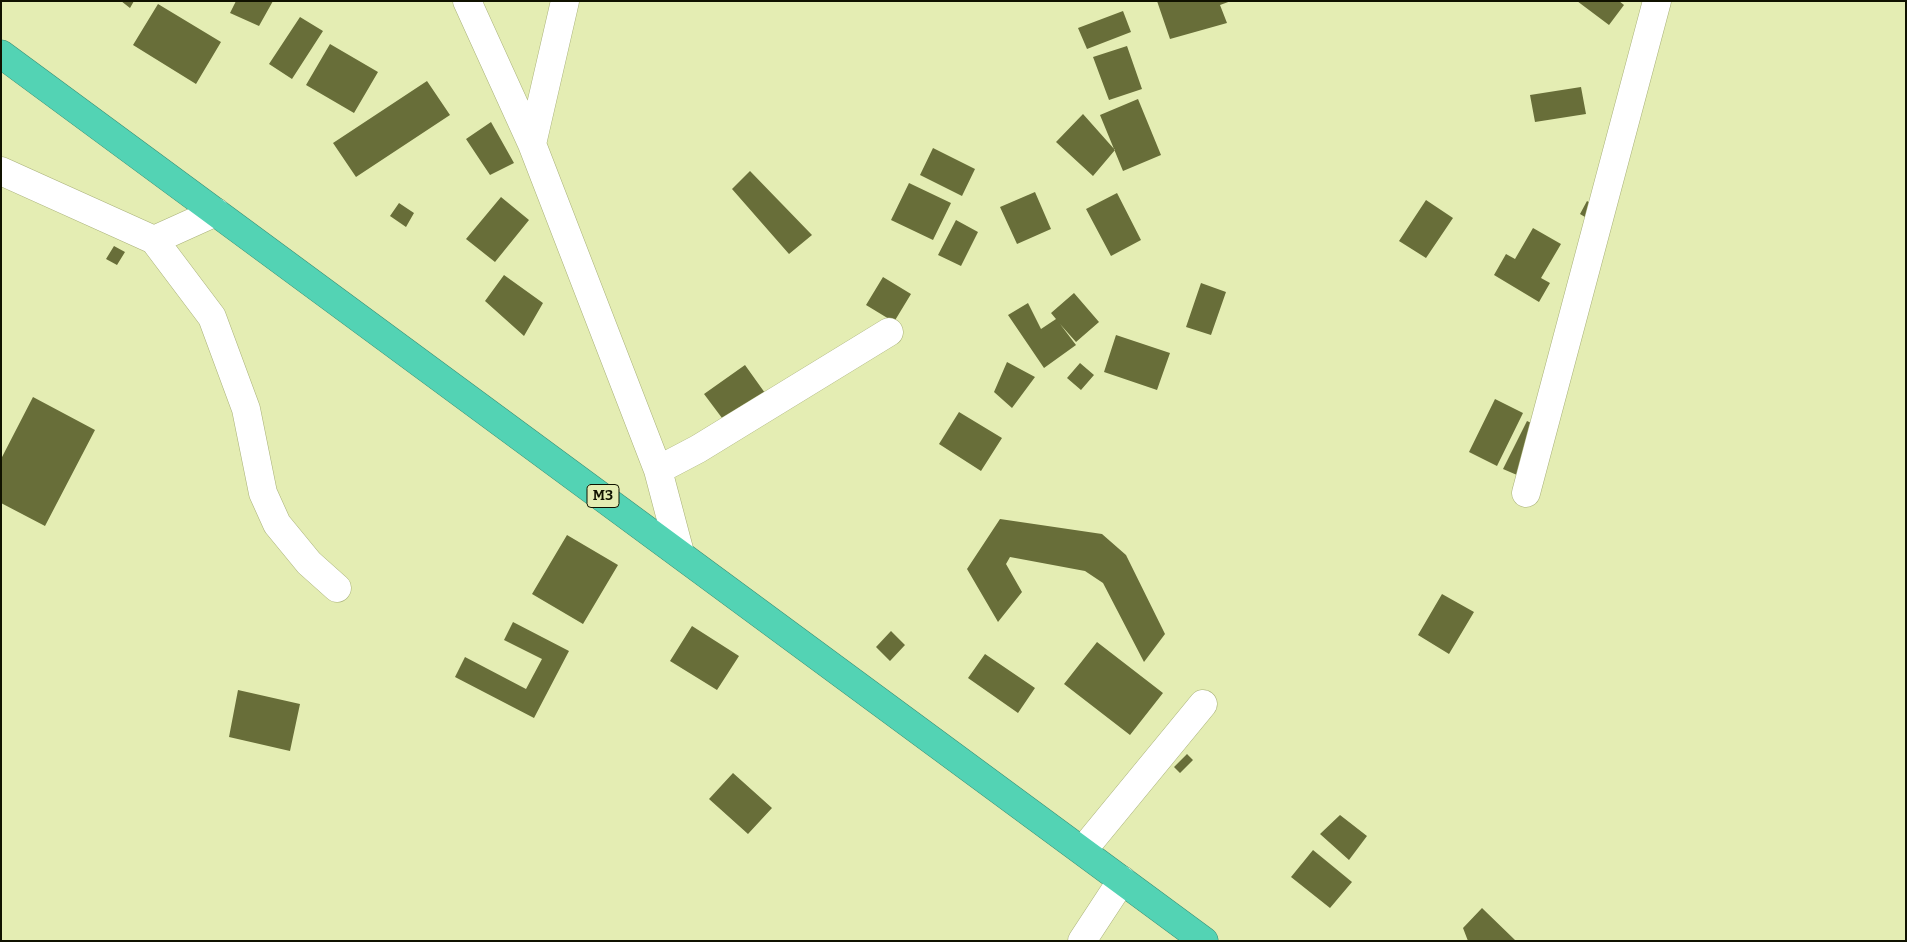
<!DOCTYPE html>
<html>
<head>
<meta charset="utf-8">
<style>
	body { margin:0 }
	#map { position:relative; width:1907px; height:942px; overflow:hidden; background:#e4edb3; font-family:Bitter,serif }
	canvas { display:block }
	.frame { position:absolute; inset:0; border:2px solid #101200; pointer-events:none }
</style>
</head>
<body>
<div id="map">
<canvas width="1907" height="942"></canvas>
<div class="frame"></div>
</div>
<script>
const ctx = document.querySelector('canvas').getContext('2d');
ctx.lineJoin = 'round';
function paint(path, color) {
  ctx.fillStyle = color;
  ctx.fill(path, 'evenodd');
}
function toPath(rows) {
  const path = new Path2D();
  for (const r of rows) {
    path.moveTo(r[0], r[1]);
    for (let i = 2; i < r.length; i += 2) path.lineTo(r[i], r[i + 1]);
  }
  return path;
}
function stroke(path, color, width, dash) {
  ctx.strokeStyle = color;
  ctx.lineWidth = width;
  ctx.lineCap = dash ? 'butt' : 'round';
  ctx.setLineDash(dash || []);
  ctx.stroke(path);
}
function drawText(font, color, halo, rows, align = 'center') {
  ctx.font = font + ' Bitter,serif';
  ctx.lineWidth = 4;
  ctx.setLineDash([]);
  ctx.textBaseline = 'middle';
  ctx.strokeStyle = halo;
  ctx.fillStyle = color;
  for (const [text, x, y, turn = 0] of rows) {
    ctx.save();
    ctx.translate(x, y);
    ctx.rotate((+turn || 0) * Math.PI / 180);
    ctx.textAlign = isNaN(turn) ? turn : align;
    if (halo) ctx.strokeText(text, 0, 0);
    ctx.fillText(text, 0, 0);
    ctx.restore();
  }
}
paint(toPath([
	[121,1,134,1,130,8],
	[236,1,273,1,259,26,230,13],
	[1157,1,1231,1,1220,5,1227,23,1170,39],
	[1577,1,1619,1,1624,5,1609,25],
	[158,4,221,42,196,84,133,45],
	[1123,11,1131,32,1087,49,1078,28],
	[300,17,323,31,292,79,269,64],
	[330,44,378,72,354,113,306,85],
	[1127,46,1142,89,1109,100,1093,57],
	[427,81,450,115,356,177,333,143],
	[1581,87,1586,114,1535,122,1530,95],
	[1138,99,1161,155,1123,171,1100,115],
	[1083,114,1115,150,1093,176,1056,142],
	[491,122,514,163,490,175,466,139],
	[933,148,975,169,962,196,920,175],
	[750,171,812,235,789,254,732,189],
	[909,183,951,203,933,240,891,220],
	[1035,192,1051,229,1017,244,1000,207],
	[1117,193,1141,240,1111,256,1086,209],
	[501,197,529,220,495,262,466,239],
	[1426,200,1453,218,1426,258,1399,241],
	[1587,201,1597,207,1590,220,1580,214],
	[399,203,414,213,406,227,390,216],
	[956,220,978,232,961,266,938,255],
	[1533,228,1561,244,1541,278,1550,283,1539,302,1494,275,1506,254,1515,259],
	[114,246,125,252,117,265,106,259],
	[504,275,543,303,524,336,485,301],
	[883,277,911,294,894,322,866,305],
	[1201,283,1226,292,1211,335,1186,327],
	[1074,293,1099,322,1076,342,1060,324,1076,345,1044,368,1008,315,1028,303,1041,329,1056,319,1051,313],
	[1116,335,1170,353,1157,390,1104,372],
	[1007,362,1035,377,1012,408,994,392],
	[1080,363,1094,375,1081,390,1067,378],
	[745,365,765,393,725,422,704,394],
	[33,397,95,430,45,526,1,503,1,459],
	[1495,399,1523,413,1497,466,1469,452],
	[959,412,1002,438,981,471,939,444],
	[1527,421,1540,427,1517,475,1503,469],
	[1000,519,1102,534,1126,555,1165,634,1144,662,1103,583,1085,571,1010,557,1006,564,1022,592,998,622,967,569],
	[567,535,618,565,583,624,532,594],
	[1442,594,1474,612,1449,654,1418,635],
	[513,622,569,651,534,718,455,677,465,657,526,689,542,659,504,640],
	[692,626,739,656,717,690,670,661],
	[891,631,905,645,890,661,876,647],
	[1097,642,1163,693,1130,735,1064,684],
	[985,654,1035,688,1018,713,968,678],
	[238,690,300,704,290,751,229,737],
	[1187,754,1193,760,1180,773,1174,767],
	[733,773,772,808,748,834,709,799],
	[1340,815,1367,836,1349,860,1320,834],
	[1313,850,1352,882,1330,908,1291,877],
	[1482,908,1516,941,1468,941,1463,928]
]), '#686e39');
const minor = toPath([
	[467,1,532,144,658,470,680,553],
	[532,144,565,1],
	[1,171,154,240,216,212],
	[154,240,212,317,246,409,263,493,277,524,309,563,337,588],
	[658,470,698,449,889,332],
	[1526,493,1657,1],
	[1083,850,1203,704],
	[1082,941,1122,880]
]);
const highway = toPath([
	[1,54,1204,941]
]);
stroke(minor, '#a9b179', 29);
stroke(highway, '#3c8f75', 29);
stroke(minor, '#fff', 28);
stroke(highway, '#53d3b4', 28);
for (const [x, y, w] of [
	[603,496,32]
]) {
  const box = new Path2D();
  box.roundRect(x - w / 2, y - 11.5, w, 23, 4);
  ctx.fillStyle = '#e4edb3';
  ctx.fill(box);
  stroke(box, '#101200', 1);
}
drawText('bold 14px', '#101200', null, [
	["M3",603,496]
]);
</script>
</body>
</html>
